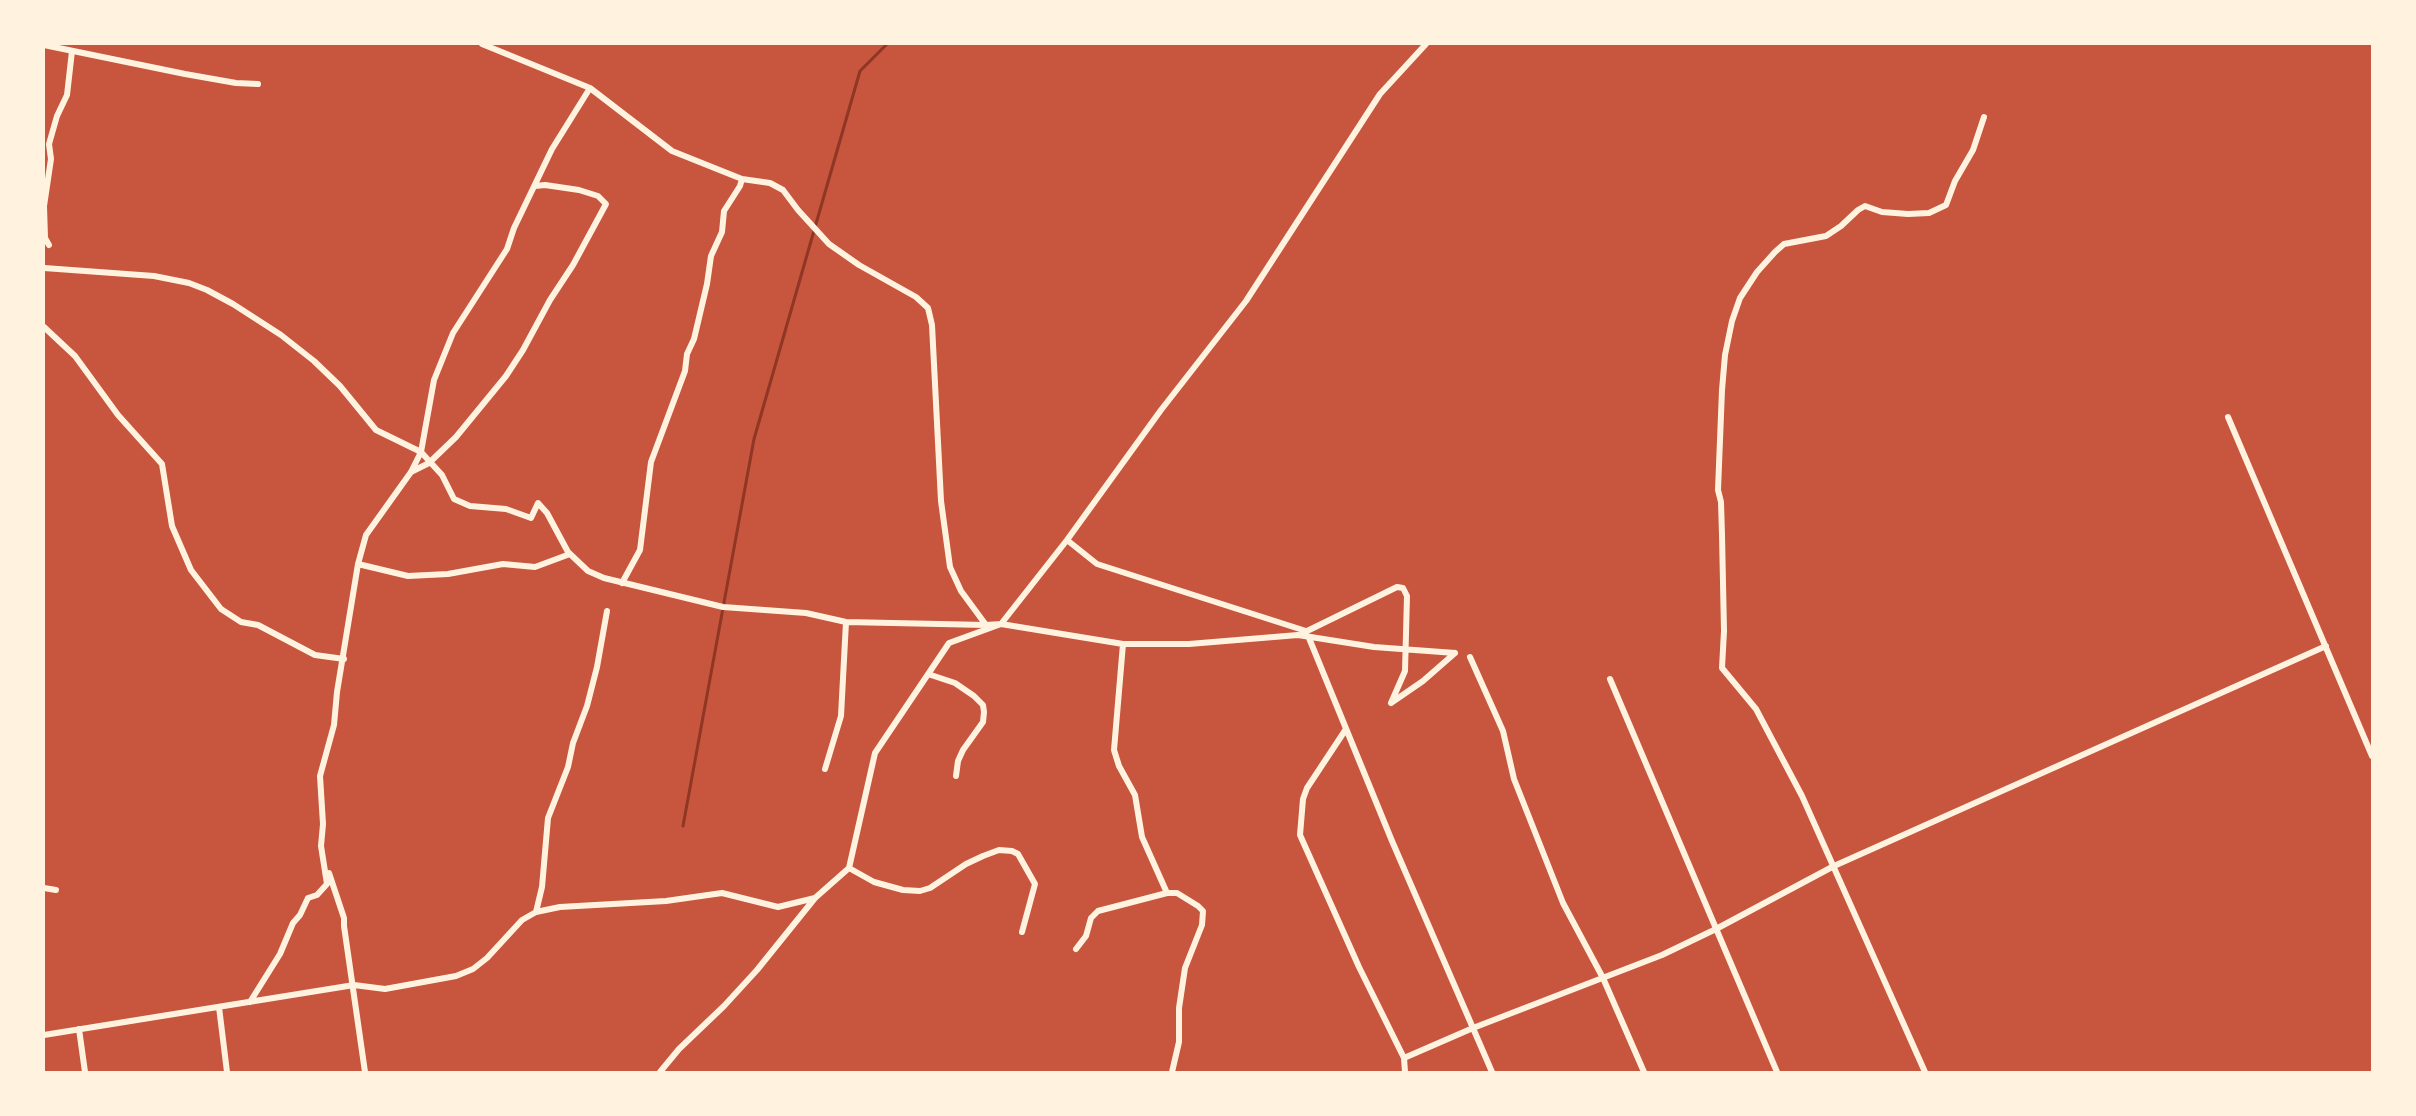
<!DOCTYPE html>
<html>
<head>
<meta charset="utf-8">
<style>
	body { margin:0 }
	#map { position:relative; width:2416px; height:1116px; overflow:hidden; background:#c8553d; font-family:"PT Serif",serif }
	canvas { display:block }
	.frame { position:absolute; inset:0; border:45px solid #fff3e0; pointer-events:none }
</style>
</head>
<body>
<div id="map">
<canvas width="2416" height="1116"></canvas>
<div class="frame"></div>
</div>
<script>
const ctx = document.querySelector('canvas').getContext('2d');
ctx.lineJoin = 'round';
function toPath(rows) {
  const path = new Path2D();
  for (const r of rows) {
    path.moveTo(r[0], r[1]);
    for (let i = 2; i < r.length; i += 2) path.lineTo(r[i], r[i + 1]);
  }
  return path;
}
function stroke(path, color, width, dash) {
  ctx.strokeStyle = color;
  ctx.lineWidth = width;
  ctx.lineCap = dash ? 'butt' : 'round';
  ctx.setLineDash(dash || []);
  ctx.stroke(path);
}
stroke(toPath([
	[683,826,754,439,860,71,887,44]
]), '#8f3625', 3);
stroke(toPath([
	[482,44,590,88,672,151,742,179,770,183,783,190,798,210,829,244,859,265,916,297,928,308,932,325,941,501,950,567,961,591,986,625,1001,624,1123,644,1189,644,1298,635,1374,647,1455,653],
	[44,45,185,74,236,83,258,84],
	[49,245,45,238,44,206,51,159,49,144,57,116,67,95,72,51],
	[44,268,154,276,189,283,207,290,233,304,281,335,314,361,340,386,376,430,421,452,442,475,454,499,470,506,506,509,531,518,538,503,547,513,568,552,588,571,604,578,723,607,806,613,846,622,986,625],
	[44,327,75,356,118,415,162,464,172,526,191,570,221,609,241,622,258,625,315,655,344,659],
	[2228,417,2372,756],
	[411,472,429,463,456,437,506,376,523,350,550,300,573,265,606,204,598,196,579,190,545,185,535,186],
	[1067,540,1097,564,1306,631],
	[358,564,408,576,448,574,503,564,535,567,570,554],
	[622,583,640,550,651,462,685,371,687,354,694,339,707,284,711,256,722,232,724,211,740,186,742,179],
	[1303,633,1397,587,1403,588,1407,596,1405,671,1391,703],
	[1309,638,1392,841,1492,1072],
	[1123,644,1114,750,1119,766,1135,795,1142,837,1167,893],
	[1470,657,1503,731,1514,779,1563,903,1603,978,1644,1072],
	[928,674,955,683,974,696,983,705,984,712,983,722,963,750,958,761,956,776],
	[1610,679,1777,1072],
	[1391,703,1423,681,1455,653],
	[1346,729,1307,788,1303,799,1300,835,1359,967,1404,1058,1405,1072],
	[825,769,841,716,846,622],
	[849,868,874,882,903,890,920,891,930,888,966,864,983,856,999,850,1012,851,1018,854,1035,884,1022,932],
	[329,873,344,918,344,926,365,1072],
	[44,888,56,890],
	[536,912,542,887,548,818,568,767,573,743,587,706,597,667,607,611],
	[1076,949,1086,936,1091,918,1098,911,1167,893,1177,893,1198,906,1203,911,1202,925,1185,968,1179,1008,1179,1042,1172,1072],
	[250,1002,280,954,293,923,300,915,308,898,317,895,327,884,321,846,323,824,320,776,334,725,337,692,358,564,366,535,411,472,421,452,434,380,453,333,507,249,514,228,552,149,590,88],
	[219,1007,227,1072],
	[79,1029,85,1072],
	[44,1035,354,985,385,989,456,976,473,969,487,958,522,920,536,912,560,907,666,901,722,893,778,907,815,898,849,868,875,753,949,643,1001,624,1067,540,1161,410,1246,301,1380,94,1426,44],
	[1404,1058,1473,1028,1662,955,1716,929,1834,866,2326,646],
	[660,1072,679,1049,724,1006,757,970,815,898],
	[1925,1072,1802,796,1756,709,1722,668,1724,631,1722,535,1721,502,1718,490,1722,390,1725,355,1732,321,1740,298,1757,272,1775,252,1784,244,1826,236,1841,226,1858,210,1865,206,1882,212,1908,214,1929,213,1946,205,1955,181,1973,150,1984,117]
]), '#fff3e0', 6);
</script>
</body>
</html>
